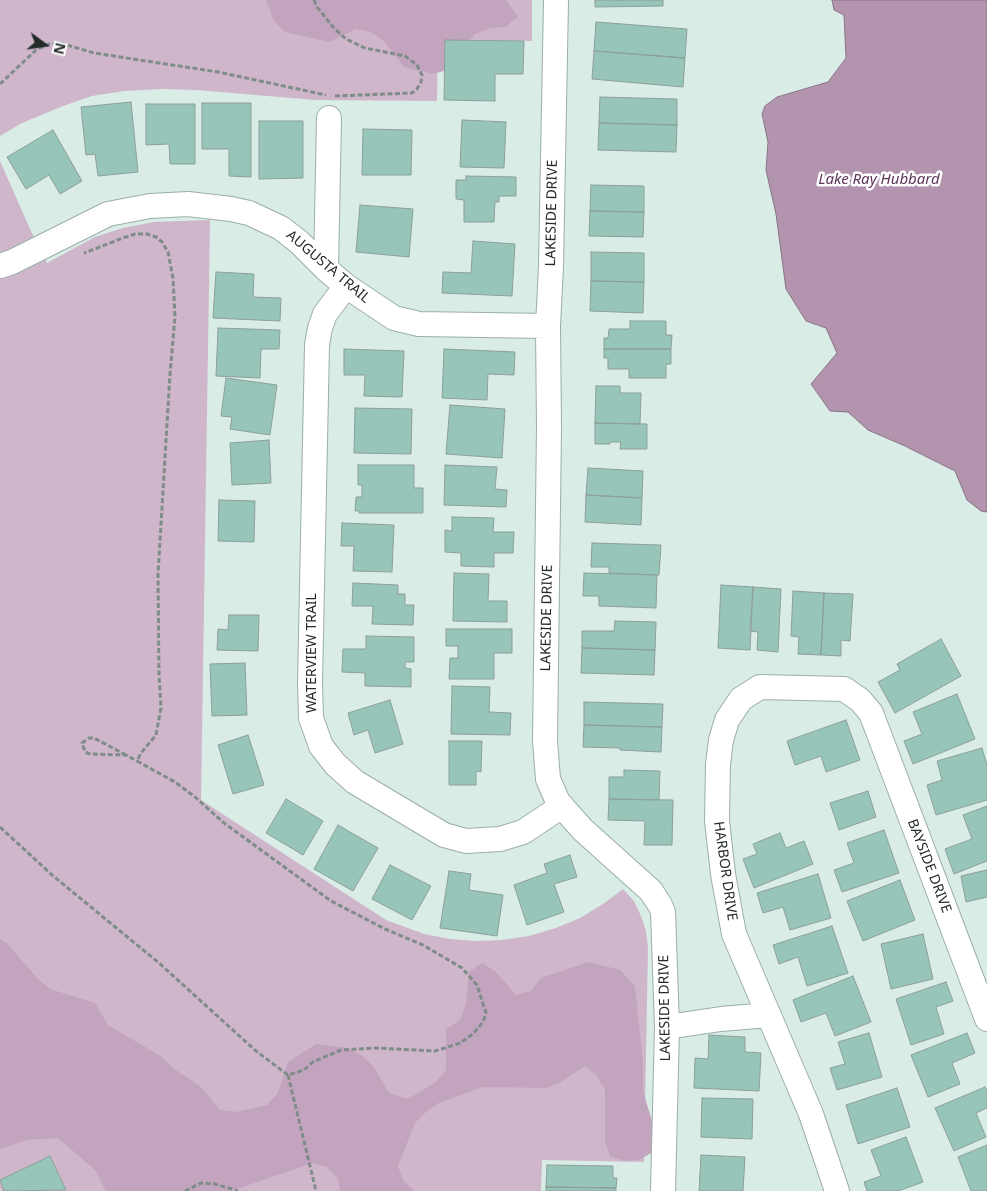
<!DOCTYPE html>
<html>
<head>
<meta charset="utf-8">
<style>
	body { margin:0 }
	#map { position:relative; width:987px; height:1191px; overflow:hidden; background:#d9ece6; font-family:"Noto Sans",sans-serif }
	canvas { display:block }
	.north { position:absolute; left:20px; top:20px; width:50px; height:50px; -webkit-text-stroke:4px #fff; paint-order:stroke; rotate:104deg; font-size:14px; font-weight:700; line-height:20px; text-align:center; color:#242b29 }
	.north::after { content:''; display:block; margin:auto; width:18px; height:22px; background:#242b29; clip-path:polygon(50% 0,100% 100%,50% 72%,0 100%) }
</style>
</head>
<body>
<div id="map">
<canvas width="987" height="1191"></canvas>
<div class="north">N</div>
</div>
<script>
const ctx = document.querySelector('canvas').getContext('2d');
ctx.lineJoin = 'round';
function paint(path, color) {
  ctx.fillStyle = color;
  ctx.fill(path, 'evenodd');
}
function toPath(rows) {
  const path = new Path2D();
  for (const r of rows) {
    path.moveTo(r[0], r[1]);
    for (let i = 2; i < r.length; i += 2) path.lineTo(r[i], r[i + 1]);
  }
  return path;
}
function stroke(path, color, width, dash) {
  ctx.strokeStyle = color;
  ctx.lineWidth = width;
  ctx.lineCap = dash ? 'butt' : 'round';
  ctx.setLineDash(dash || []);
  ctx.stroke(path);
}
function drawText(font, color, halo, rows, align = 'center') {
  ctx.font = font + ' "Noto Sans",sans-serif';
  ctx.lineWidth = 5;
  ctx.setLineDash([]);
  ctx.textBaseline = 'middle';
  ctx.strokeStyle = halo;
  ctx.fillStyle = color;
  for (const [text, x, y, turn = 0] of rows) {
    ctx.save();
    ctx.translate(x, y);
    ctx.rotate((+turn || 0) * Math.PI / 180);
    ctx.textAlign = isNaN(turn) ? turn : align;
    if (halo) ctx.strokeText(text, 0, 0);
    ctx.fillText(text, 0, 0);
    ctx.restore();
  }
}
paint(toPath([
	[0,0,532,0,532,41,438,39,437,101,315,100,196,90,162,89,124,91,92,96,63,106,22,123,0,136],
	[0,161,30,229,47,263,95,237,123,228,154,222,210,220,201,800,386,920,424,934,450,939,476,941,502,940,529,936,556,928,580,918,603,904,623,889,634,901,641,916,646,931,648,948,644,1162,542,1160,541,1191,1,1191,0,1188]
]), '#cfb6cb');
paint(toPath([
	[266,0,506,0,518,17,505,27,490,28,475,34,447,70,433,74,404,67,384,41,371,32,356,29,329,42,285,32,274,21],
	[0,939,7,943,38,979,50,989,95,1003,108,1025,162,1057,173,1068,200,1086,220,1110,236,1112,267,1105,278,1093,288,1062,316,1044,347,1048,361,1055,373,1066,389,1093,408,1099,436,1082,446,1070,446,1029,460,1020,466,1005,469,972,482,963,495,971,516,995,531,991,541,978,589,962,620,970,635,986,643,1062,643,1091,652,1121,653,1152,639,1160,624,1161,610,1156,605,1141,605,1090,597,1076,585,1066,559,1083,546,1088,483,1087,439,1103,426,1112,415,1123,398,1166,403,1180,414,1191,340,1191,338,1179,327,1167,313,1163,240,1188,226,1191,106,1191,95,1170,58,1138,27,1140,0,1149]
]), '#c3a4bf');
const water = toPath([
	[832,0,987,0,987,512,981,511,967,500,955,471,905,446,868,430,848,412,830,411,811,384,837,353,826,328,806,321,786,289,776,214,766,170,768,142,762,114,765,106,777,97,828,82,846,58,844,15,834,10,832,0]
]);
paint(water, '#b394af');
stroke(water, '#887487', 1);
const building = toPath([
	[595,0,663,0,663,6,595,7,595,0],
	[596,22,687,29,685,58,594,51,596,22],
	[445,40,524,41,523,74,495,74,495,101,444,100,445,40],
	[594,51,685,58,683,87,592,79,594,51],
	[600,97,677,99,677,125,599,123,600,97],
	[131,102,138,172,98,176,95,154,86,155,81,107,131,102],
	[202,103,251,103,251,177,229,176,229,149,202,149,202,103],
	[146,104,195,104,195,164,170,164,169,144,146,145,146,104],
	[462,120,506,122,504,168,460,167,462,120],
	[259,121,303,121,303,178,259,179,259,121],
	[599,123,677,125,676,152,598,150,599,123],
	[363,129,412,130,411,175,362,175,363,129],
	[53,130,82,181,60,194,49,175,26,189,7,157,53,130],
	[466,176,516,177,516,196,499,196,499,202,495,202,494,222,464,222,464,200,456,199,456,180,466,180,466,176],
	[591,185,644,186,644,212,590,211,591,185],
	[360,205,413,209,409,257,356,252,360,205],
	[590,211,644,212,643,237,589,236,590,211],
	[473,241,515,244,512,296,442,293,443,272,471,273,473,241],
	[591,252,644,253,644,282,591,281,591,252],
	[216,272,254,274,253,297,281,298,280,321,213,318,216,272],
	[591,281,644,282,643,313,590,311,591,281],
	[630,321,666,321,666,335,672,335,671,349,604,349,604,338,608,338,609,329,630,329,630,321],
	[218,328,280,330,279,349,261,349,260,378,216,376,218,328],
	[344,349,404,351,402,397,364,396,365,375,344,375,344,349],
	[444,349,515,352,514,375,488,374,487,400,442,398,444,349],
	[604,349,671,349,671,364,666,364,666,378,629,378,629,369,608,369,608,358,604,358,604,349],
	[226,378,277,385,270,435,230,429,232,417,221,416,226,378],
	[596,386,620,386,620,393,641,393,640,424,595,423,596,386],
	[450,405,505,409,502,458,446,454,450,405],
	[355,408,412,409,411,454,354,453,355,408],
	[595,423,647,424,647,449,620,449,621,442,610,442,610,444,595,444,595,423],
	[269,440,271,483,232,485,230,443,269,440],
	[358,465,414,465,414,488,423,488,423,513,359,513,359,511,355,511,356,497,362,497,362,485,358,485,358,465],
	[445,465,497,467,495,489,507,490,506,507,444,505,445,465],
	[588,468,643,471,642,498,586,495,588,468],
	[586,495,642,498,641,525,585,522,586,495],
	[219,500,255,501,254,542,218,541,219,500],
	[452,517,494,518,493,532,514,532,513,553,494,553,494,567,461,566,461,553,445,552,445,530,452,531,452,517],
	[342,523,394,525,392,572,353,571,354,546,341,546,342,523],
	[592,543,661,545,659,575,609,573,609,567,591,567,592,543],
	[454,573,489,574,488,601,507,601,507,622,453,621,454,573],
	[584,573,657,575,656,608,599,606,599,596,583,596,584,573],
	[353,583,398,585,398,594,405,594,405,605,414,605,413,625,372,624,373,606,352,606,353,583],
	[721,585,753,587,750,650,718,648,721,585],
	[753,587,781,589,778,652,757,650,758,632,750,631,753,587],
	[793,591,824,593,821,655,798,654,799,637,791,636,793,591],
	[824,593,853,594,850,641,841,640,841,656,821,655,824,593],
	[229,615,259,615,258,651,217,650,218,629,228,630,229,615],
	[615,621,656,622,655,650,582,648,582,631,614,631,615,621],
	[446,629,512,629,512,653,494,653,494,679,449,679,450,658,458,658,458,646,446,646,446,629],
	[366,636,414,637,414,662,405,662,405,668,411,669,411,687,365,686,365,673,342,672,343,649,366,649,366,636],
	[941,639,961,676,895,713,878,682,900,670,897,664,941,639],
	[582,648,655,650,654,675,581,673,582,648],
	[245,663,247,715,212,716,210,664,245,663],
	[452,686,490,687,489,712,511,713,510,735,451,734,452,686],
	[957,694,975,739,913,764,904,741,922,734,913,712,957,694],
	[390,700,403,744,375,753,368,730,354,735,348,713,390,700],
	[584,702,663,704,662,727,584,725,584,702],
	[846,720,860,760,826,772,821,756,795,765,787,741,846,720],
	[584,725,662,727,661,752,620,750,620,748,583,747,584,725],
	[248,735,264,785,233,794,218,745,248,735],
	[449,741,482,741,481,772,476,771,476,785,449,785,449,741],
	[982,748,987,765,987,800,936,815,927,785,942,780,937,761,982,748],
	[624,770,660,771,659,800,609,799,609,777,624,777,624,770],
	[868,791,876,817,839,830,830,803,868,791],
	[286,799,323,821,303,855,266,833,286,799],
	[609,799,673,800,672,845,644,845,645,821,608,820,609,799],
	[987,806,987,861,954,874,945,849,972,839,963,815,987,806],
	[338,825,378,848,353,891,314,869,338,825],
	[884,830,899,873,842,892,834,870,854,863,847,843,884,830],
	[780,833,786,848,804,841,813,864,754,888,743,859,757,854,753,844,780,833],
	[570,855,577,877,554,884,564,912,527,925,514,885,547,873,544,864,570,855],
	[390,865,431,886,412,920,372,899,390,865],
	[987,870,987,897,966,902,961,876,987,870],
	[449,871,471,874,469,890,503,895,497,936,440,928,449,871],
	[818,874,831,918,790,930,783,907,763,913,757,893,818,874],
	[900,880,915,920,863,941,847,901,900,880],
	[832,926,848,973,807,986,798,957,779,964,773,945,832,926],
	[923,934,933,979,891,989,881,944,923,934],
	[853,976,871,1022,835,1036,826,1013,801,1022,793,1000,853,976],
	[946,982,953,1001,936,1007,944,1034,911,1045,896,999,946,982],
	[869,1033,882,1077,837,1090,830,1068,845,1064,838,1042,869,1033],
	[967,1033,975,1053,952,1063,960,1084,928,1097,911,1055,967,1033],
	[709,1035,745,1037,745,1052,761,1053,759,1091,694,1088,695,1058,708,1059,709,1035],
	[985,1087,987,1091,987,1108,976,1113,986,1137,954,1151,935,1108,985,1087],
	[897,1088,910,1127,858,1144,846,1105,897,1088],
	[702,1098,753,1099,752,1139,701,1137,702,1098],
	[906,1137,923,1182,898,1191,867,1191,864,1182,881,1176,871,1150,906,1137],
	[987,1145,987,1191,971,1191,958,1157,987,1145],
	[701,1155,745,1157,743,1191,699,1191,701,1155],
	[50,1156,66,1190,4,1191,0,1180,50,1156],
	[547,1165,613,1166,613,1178,617,1178,616,1188,546,1187,547,1165],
	[546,1187,616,1188,616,1191,546,1191,546,1187]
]);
paint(building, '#97c5b9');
stroke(building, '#8d9f9a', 1);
const minor = toPath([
	[556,0,551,266,548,326,549,428,545,741,548,779,558,802,583,830,651,891,660,905,663,912,667,1027,663,1191],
	[0,266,12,262,108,214,150,206,188,204,231,209,249,213,281,228,299,242,326,269,346,286,394,318,419,324,548,326],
	[326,269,329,118],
	[346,286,325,314,320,328,317,345,310,683,311,718,321,746,335,764,355,782,444,835,466,841,500,839,523,832,562,806],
	[667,1027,721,1019,769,1015],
	[837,1191,811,1114,734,934,723,874,717,821,718,764,721,740,727,720,741,699,760,687,844,689,860,700,871,713,987,1019]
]);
stroke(minor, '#9caea9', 26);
stroke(toPath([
	[314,0,317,7,333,27,346,39,365,48,405,56,417,65,422,75,421,82,417,89,412,93,335,96],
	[0,84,36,50,49,44,60,43,94,53,218,72,326,95],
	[126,755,94,738,89,738,82,743,85,752,90,754,126,755,137,761],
	[0,827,52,875,159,963,256,1051,288,1075,304,1070,313,1062,341,1050,376,1048,435,1051,445,1048,460,1043,473,1034,483,1022,486,1013,477,985,462,968,423,945,385,929,331,901,224,823,195,797,175,782,137,761,141,753,156,735,161,708,159,675,158,574,170,374,175,317,173,278,168,252,162,242,156,237,147,234,135,234,123,238,84,253],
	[288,1075,316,1191],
	[185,1191,201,1183,215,1184,238,1191]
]), '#7f8c88', 3, [5, 2.5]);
stroke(minor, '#fff', 24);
drawText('14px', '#242b29', '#fff', [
	["LAKESIDE DRIVE",552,213,-89],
	["AUGUSTA TRAIL",328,267,40],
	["LAKESIDE DRIVE",547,618,-89],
	["WATERVIEW TRAIL",312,653,-90],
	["BAYSIDE DRIVE",929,866,69],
	["HARBOR DRIVE",725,871,82],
	["LAKESIDE DRIVE",665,1008,-91]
]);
drawText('italic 15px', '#5e345a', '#fff', [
	["Lake Ray Hubbard",879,180]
]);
</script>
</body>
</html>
